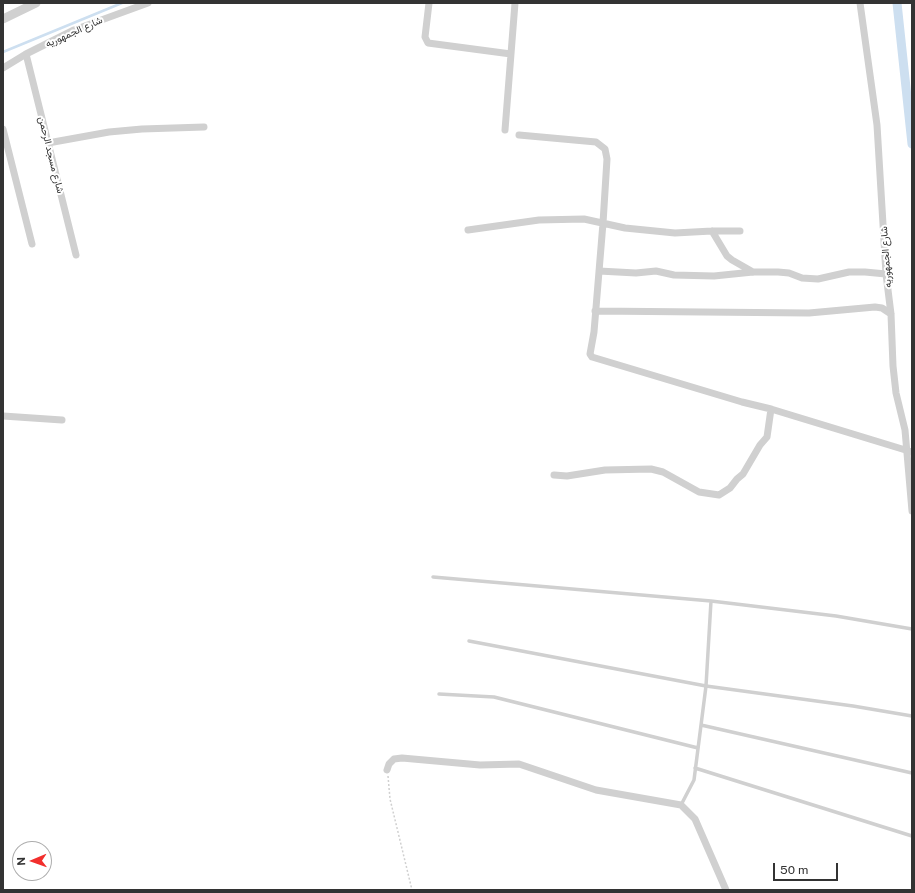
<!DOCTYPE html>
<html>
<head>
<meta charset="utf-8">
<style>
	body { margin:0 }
	#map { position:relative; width:915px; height:893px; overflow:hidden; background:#fff; font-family:"Public Sans",sans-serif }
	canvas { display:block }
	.frame { position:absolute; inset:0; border:4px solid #333; pointer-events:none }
	.north { position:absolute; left:12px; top:841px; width:40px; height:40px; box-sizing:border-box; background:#fff; border:1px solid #adadad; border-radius:50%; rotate:268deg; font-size:11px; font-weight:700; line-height:16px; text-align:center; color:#333 }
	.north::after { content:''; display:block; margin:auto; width:14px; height:18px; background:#f22f2d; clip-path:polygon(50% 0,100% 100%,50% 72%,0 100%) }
	.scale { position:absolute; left:773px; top:863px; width:65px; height:18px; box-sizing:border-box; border:2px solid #333; border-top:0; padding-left:5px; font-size:12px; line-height:14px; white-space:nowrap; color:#333; -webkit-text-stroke:3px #fff; paint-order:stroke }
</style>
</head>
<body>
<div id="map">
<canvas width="915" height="893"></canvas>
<div class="frame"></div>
<div class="north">N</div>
<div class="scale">50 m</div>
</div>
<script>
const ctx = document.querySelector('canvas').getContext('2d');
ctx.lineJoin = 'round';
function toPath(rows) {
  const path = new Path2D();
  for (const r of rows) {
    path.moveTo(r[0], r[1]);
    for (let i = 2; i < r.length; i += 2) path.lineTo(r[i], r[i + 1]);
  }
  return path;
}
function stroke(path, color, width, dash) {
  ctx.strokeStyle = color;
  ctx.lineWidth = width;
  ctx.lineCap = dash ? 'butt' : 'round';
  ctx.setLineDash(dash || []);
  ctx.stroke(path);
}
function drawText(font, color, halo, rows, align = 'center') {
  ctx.font = font + ' "Public Sans",Vazirmatn,sans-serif';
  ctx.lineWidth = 4;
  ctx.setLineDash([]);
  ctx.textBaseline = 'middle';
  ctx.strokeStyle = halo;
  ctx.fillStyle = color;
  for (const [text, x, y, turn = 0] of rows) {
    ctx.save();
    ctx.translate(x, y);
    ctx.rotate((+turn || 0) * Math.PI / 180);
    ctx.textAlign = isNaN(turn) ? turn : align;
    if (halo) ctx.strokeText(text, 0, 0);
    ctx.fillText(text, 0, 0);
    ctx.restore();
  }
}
stroke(toPath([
	[3,52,122,3]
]), '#cddff0', 2.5);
stroke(toPath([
	[897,3,912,144]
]), '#cddff0', 9);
stroke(toPath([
	[388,776,390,799,412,890]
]), '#d0d0d0', 1.5, [2, 2]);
stroke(toPath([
	[433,577,711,601,836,616,912,629],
	[469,641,706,686,853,706,912,716],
	[439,694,494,697,698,748],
	[701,725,912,773],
	[695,768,912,836],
	[681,805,694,780,706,686,711,601]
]), '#d0d0d0', 3.5);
stroke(toPath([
	[429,3,425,37,428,43,511,54],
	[860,3,877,125,886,274,891,314,893,366,896,393,905,430,912,511],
	[26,54,76,255],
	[3,68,26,54,74,30,148,3],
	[3,129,32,244],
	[505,130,515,3],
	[519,135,596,142,605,149,607,159,603,223,594,332,590,354,592,357,742,402,771,409,912,452],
	[48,143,109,132,142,129,204,127],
	[468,230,539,220,584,219,625,228,675,233,712,231,740,231],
	[712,231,727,256,732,260,753,272],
	[599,271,636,273,656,271,674,275,714,276,753,272,778,272,789,273,802,278,818,279,849,272,865,272,886,274],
	[595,311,809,313,875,307,882,308,891,314],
	[3,416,62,420],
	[554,475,567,476,605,470,651,469,663,472,699,492,719,495,730,488,737,479,743,474,760,445,767,437,771,409],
	[387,770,389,764,394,759,402,758,480,765,519,764,596,790,681,805,695,819,726,890]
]), '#d0d0d0', 7);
stroke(toPath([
	[3,19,36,3]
]), '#d0d0d0', 9);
drawText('10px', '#333', '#fff', [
	["شارع الجمهوريه",74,32,-24],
	["شارع مسجد الرحمن",51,155,76],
	["شارع الجمهوريه",886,257,-94]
]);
</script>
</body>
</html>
